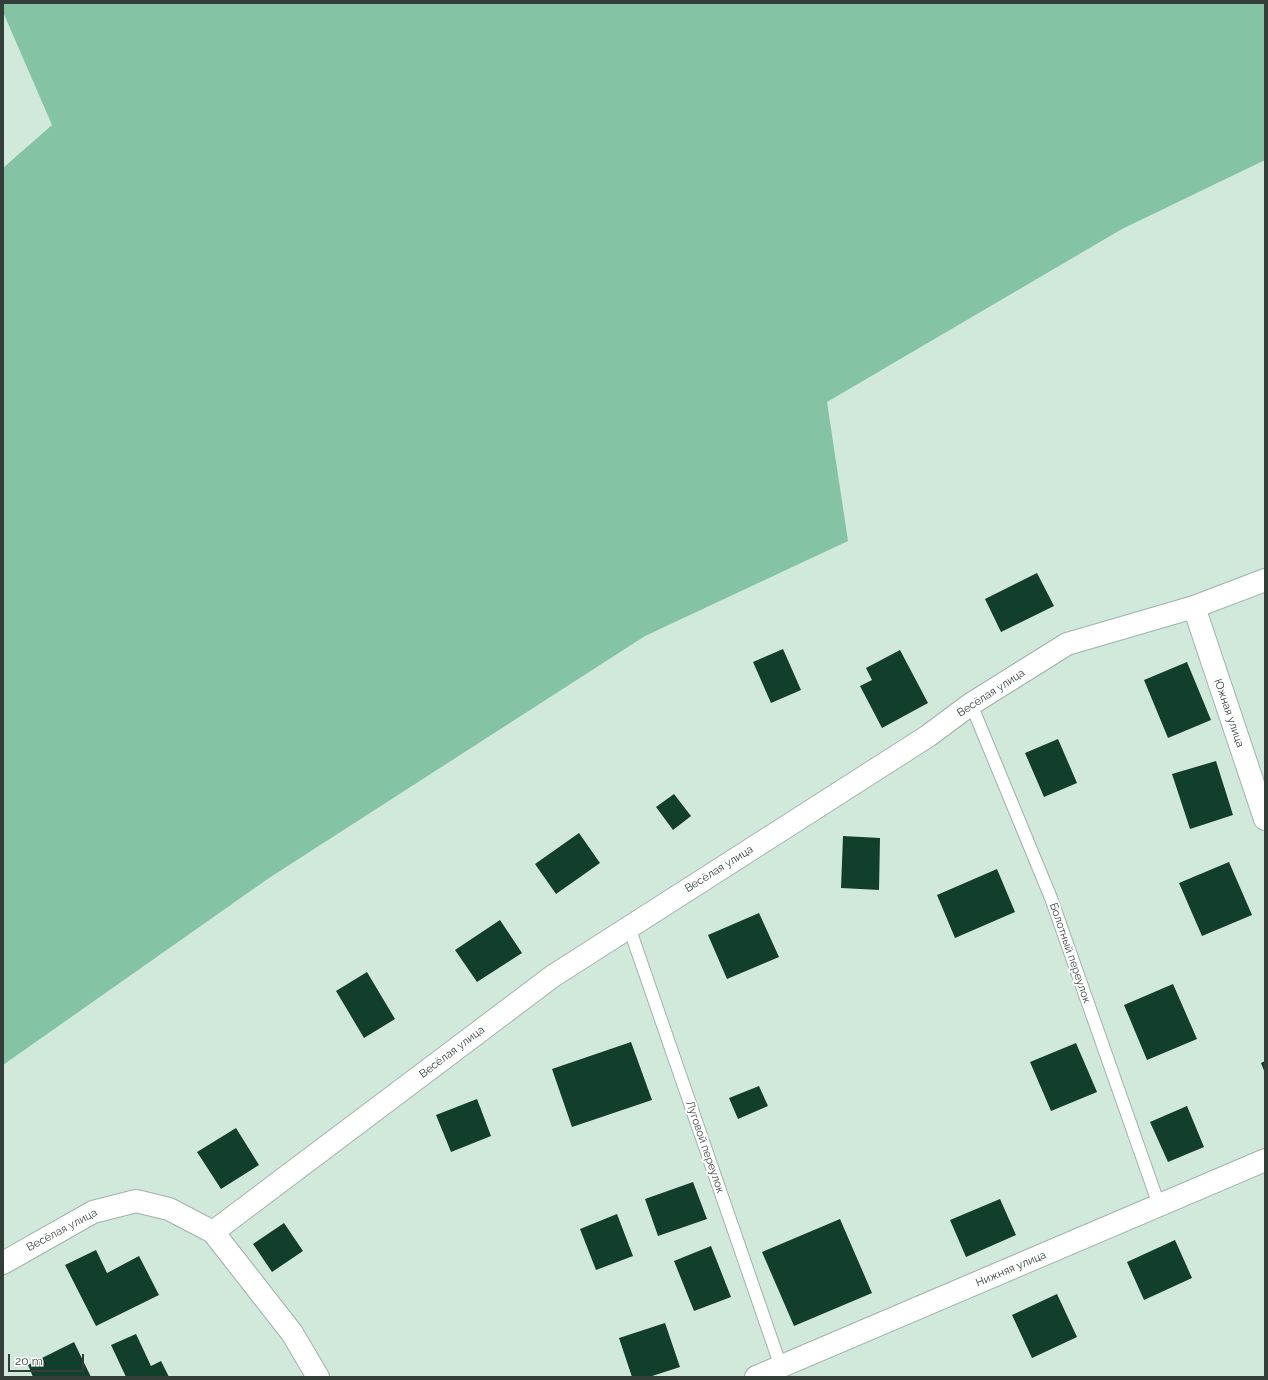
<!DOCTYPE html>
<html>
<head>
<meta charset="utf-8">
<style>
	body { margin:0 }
	#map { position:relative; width:1268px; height:1380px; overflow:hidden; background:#d0e9db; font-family:Raleway,sans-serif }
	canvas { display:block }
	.frame { position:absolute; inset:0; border:4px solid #343e38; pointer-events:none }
	.scale { position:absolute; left:8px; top:1354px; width:76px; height:18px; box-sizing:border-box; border:2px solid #343e38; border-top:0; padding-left:5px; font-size:12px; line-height:14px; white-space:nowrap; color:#343e38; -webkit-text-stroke:3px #fff; paint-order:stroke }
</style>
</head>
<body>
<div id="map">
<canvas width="1268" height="1380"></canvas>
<div class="frame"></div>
<div class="scale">20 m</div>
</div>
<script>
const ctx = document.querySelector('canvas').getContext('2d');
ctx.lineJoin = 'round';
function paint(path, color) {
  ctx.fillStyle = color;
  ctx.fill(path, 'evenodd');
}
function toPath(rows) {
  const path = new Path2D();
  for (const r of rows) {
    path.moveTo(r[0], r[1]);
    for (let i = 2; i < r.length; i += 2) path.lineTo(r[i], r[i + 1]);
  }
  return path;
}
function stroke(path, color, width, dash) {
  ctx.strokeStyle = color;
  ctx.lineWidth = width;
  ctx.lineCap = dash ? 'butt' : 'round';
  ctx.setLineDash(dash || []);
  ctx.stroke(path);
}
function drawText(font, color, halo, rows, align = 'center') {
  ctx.font = font + ' Raleway,sans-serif';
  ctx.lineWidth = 4;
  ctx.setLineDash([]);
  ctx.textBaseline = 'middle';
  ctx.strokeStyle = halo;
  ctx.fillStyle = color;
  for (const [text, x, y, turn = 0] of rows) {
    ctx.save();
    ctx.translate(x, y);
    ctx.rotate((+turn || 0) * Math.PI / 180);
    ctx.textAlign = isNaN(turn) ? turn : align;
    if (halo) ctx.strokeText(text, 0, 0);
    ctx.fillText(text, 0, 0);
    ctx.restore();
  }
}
paint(toPath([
	[3,3,1265,3,1265,160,1122,229,827,402,848,541,645,636,269,878,3,1065,3,168,52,125,3,12]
]), '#84c3a3');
paint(toPath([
	[1037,573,1054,606,1001,632,985,599],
	[783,649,801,690,771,703,753,662],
	[900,650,928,703,882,728,860,686,872,680,866,668],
	[1187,662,1211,720,1168,738,1144,680],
	[1058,739,1077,783,1044,797,1025,753],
	[1216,761,1233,815,1190,829,1172,774],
	[674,794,691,816,673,830,656,807],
	[579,833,600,863,556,894,535,864],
	[843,836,880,838,879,890,841,888],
	[1229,862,1252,915,1202,936,1179,883],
	[997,869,1015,912,955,938,937,895],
	[759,913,779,957,727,979,708,935],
	[500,920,522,953,477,982,455,950],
	[367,972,395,1019,364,1038,336,991],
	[1173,984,1197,1039,1147,1060,1124,1005],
	[631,1042,652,1100,572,1127,552,1069],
	[1076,1043,1097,1092,1051,1111,1030,1062],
	[1265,1061,1265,1073,1261,1063],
	[759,1086,768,1106,738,1119,729,1098],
	[477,1099,491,1136,451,1152,436,1115],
	[1187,1106,1204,1147,1168,1162,1150,1122],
	[236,1128,259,1165,221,1189,197,1152],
	[693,1182,707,1219,658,1236,645,1199],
	[1000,1199,1016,1235,966,1257,950,1220],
	[617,1214,633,1256,596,1270,580,1229],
	[840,1219,872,1293,794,1326,762,1252],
	[284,1223,303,1251,272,1272,253,1244],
	[1175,1240,1192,1278,1144,1300,1127,1262],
	[711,1246,731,1297,694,1311,674,1261],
	[96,1250,107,1273,139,1256,159,1295,96,1326,65,1265],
	[1057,1294,1077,1337,1032,1358,1012,1315],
	[665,1323,680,1367,649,1377,632,1377,619,1338],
	[136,1334,151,1366,161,1361,169,1377,126,1377,111,1345],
	[74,1342,91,1377,33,1377,28,1365]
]), '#123f2b');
const lane = toPath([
	[971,704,1051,898,1159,1205],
	[629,927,781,1367]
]);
const street = toPath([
	[1194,607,1265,819],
	[213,1232,553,976,928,736,971,704,1067,644,1194,607,1265,580],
	[3,1263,93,1212,136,1201,169,1209,213,1232,292,1333,318,1377],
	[756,1377,1265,1160]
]);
stroke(lane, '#9cb4a7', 14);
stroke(street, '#9cb4a7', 24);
stroke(lane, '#fff', 12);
stroke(street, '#fff', 22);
drawText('11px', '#343e38', '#fff', [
	["Весёлая улица",991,693,-33],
	["Южная улица",1229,713,71],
	["Весёлая улица",719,869,-32],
	["Болотный переулок",1070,953,71],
	["Весёлая улица",452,1052,-37],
	["Луговой переулок",705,1147,71],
	["Весёлая улица",62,1230,-28],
	["Нижняя улица",1011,1269,-23]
]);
</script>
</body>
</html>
